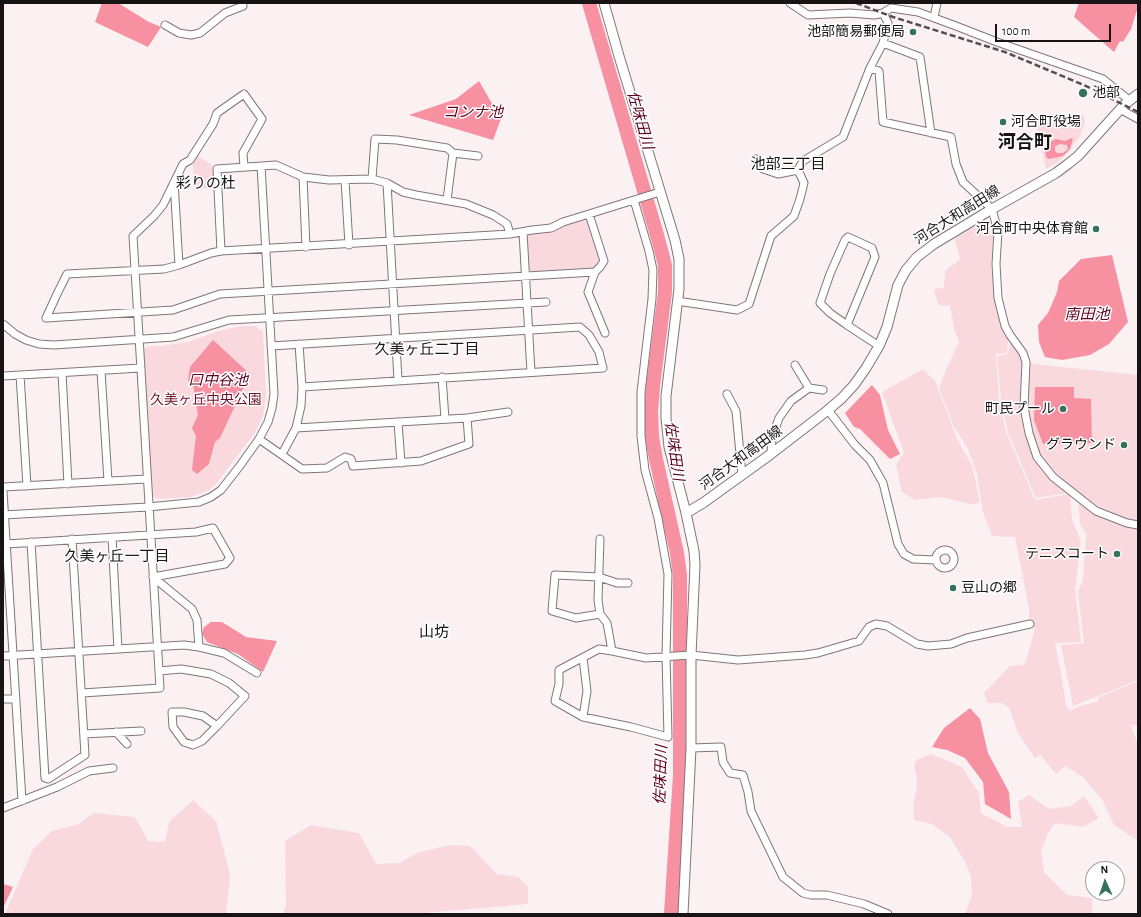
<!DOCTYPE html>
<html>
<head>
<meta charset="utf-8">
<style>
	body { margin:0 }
	#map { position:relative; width:1141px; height:917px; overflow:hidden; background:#fcf1f2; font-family:"Alegreya Sans",sans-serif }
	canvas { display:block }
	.frame { position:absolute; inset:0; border:4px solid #181415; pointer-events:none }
	.north { position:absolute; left:1085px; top:861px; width:40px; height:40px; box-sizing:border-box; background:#fff; border:1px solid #a3a1a1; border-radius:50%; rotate:357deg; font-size:11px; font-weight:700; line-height:16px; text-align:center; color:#181415 }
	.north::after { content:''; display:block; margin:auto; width:14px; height:18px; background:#35715b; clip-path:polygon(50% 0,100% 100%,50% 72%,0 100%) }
	.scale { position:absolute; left:995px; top:24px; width:116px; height:18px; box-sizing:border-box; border:2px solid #181415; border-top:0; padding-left:5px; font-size:12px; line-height:14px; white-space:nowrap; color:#181415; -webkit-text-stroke:3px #fff; paint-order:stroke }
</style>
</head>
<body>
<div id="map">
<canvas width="1141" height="917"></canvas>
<div class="frame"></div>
<div class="north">N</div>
<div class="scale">100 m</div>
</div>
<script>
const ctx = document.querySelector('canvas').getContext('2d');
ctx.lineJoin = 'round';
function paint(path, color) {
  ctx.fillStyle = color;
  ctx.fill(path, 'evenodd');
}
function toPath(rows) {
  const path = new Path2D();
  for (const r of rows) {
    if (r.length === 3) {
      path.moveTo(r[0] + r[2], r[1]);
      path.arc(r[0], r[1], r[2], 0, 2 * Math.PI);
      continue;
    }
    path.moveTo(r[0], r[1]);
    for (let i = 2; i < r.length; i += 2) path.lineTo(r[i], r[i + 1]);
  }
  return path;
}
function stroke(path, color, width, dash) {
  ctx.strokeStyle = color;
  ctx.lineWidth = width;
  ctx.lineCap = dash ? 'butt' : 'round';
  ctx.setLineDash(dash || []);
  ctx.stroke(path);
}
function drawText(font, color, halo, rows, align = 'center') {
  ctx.font = font + ' "Alegreya Sans","Noto Sans JP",sans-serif';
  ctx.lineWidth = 3;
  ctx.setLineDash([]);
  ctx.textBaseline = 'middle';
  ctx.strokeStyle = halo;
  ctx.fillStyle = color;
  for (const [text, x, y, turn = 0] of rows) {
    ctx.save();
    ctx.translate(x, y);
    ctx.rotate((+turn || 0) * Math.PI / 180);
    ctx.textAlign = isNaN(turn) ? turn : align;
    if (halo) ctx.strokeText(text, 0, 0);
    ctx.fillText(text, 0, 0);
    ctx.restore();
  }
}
paint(toPath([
	[1082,115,1084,117,1085,122,1080,136,1070,150,1059,161,1046,169,1036,123],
	[197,155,212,165,214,188,194,189,193,162],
	[582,220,587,222,600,258,599,263,595,268,532,272,529,269,526,237,531,233,564,226],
	[979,221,988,221,994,226,991,266,994,291,1000,323,1008,340,1007,353,996,354,999,400,1006,432,1035,500,1069,494,1067,493,1036,498,1008,433,1001,400,997,356,1008,354,1010,342,1022,359,1034,364,1138,375,1138,680,1073,706,1061,645,1084,643,1078,592,1083,580,1086,535,1080,523,1078,501,1070,494,1072,520,1081,542,1075,589,1077,607,1081,642,1055,643,1062,679,1066,706,1070,711,1080,706,1097,702,1099,697,1138,681,1138,729,1136,725,1131,725,1138,745,1138,841,1114,825,1103,801,1083,777,1065,766,1056,774,1040,755,1035,758,1018,733,1009,708,1002,703,988,703,984,693,1010,666,1023,665,1026,661,1035,629,1029,618,1029,608,1015,537,992,536,983,512,977,474,968,449,953,425,939,388,947,367,959,342,954,328,950,306,938,305,934,289,944,288,945,271,960,259,954,236],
	[241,326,256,326,263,332,266,396,263,415,256,431,216,484,209,490,191,497,157,499,152,495,143,350,148,346,161,346,188,342,218,331],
	[923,369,935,381,957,439,972,465,980,503,969,504,941,497,915,500,902,492,896,465,904,453,882,392],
	[931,754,962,767,979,793,981,813,1007,827,1022,827,1018,802,1029,795,1049,809,1071,806,1084,796,1099,818,1083,827,1055,823,1048,833,1041,851,1044,872,1067,895,1092,898,1092,914,965,914,972,896,971,876,964,860,950,837,932,824,914,820,913,805,916,792,917,778,914,767,916,760],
	[193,800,216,821,230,875,226,914,5,914,33,849,52,831,79,824,93,813,135,817,148,841,165,842,169,822],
	[311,825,359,833,376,864,400,863,417,853,450,845,470,846,497,874,518,877,528,887,528,904,412,914,283,914,286,905,285,841]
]), '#f9d9dd');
paint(toPath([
	[102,3,118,3,149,22,161,27,148,47,95,22],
	[1079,3,1138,3,1137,10,1131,29,1123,42,1120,41,1114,52,1074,17],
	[479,81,501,119,493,140,409,115,456,99],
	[1071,138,1073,139,1070,149,1063,156,1049,159,1046,157,1045,148,1046,144,1056,139,1065,141],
	[1060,144,1067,145,1068,149,1063,153,1057,153,1055,151,1055,146],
	[1112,255,1128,322,1109,344,1090,355,1062,360,1045,357,1039,342,1038,325,1048,313,1057,292,1059,281,1081,259],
	[213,340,250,374,220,438,215,442,209,464,197,474,192,470,196,436,192,428,198,415,193,384,188,381,190,367],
	[872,385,880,395,888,430,900,454,890,459,860,429,854,427,845,413],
	[1035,387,1074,387,1074,398,1091,399,1092,443,1043,444,1034,420],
	[211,622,222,622,246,637,277,641,263,672,238,654,207,642,202,634,204,627],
	[970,708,980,719,988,753,1009,792,1011,819,985,804,983,782,965,758,947,750,932,747,944,728],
	[3,884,13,887,3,908]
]), '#f790a0');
stroke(toPath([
	[589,3,657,235,665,265,665,292,653,386,651,412,652,437,656,459,677,553,680,575,680,775,671,914]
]), '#f790a0', 14);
const minor = toPath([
	[790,3,808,15,850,13,874,15,883,13,891,8,918,12,956,26,997,42,1103,79,1129,100],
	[934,17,937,3],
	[165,25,179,33,191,35,200,33,225,13,243,6,243,3],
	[883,43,920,57,931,133],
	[870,68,879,71,883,122,951,137,956,164,963,182,992,209,998,231,996,264,998,298,1005,326,1010,335,1023,353,1026,362,1024,407,1029,433,1037,457,1053,477,1096,511,1127,523,1138,525],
	[1120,109,1138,119],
	[453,153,478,156],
	[756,159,763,169,778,174,798,170],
	[303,177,306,247],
	[372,179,375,139,397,140,447,148,453,153,447,200],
	[345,180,349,245],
	[174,182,179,265],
	[387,183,398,380],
	[589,214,604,261,600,267,595,272,220,294,173,310,46,318,58,292,67,274,164,269,179,265,211,253,221,251,510,234,532,230,551,228,563,222,589,214,634,200,660,192],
	[523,232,531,372],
	[221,251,217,169,276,165,303,177,329,180,372,179,387,183,403,192,416,195,466,204,493,215,507,224,510,234],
	[595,272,588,292,605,333],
	[677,301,737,310,749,304,771,236,794,216,800,199,804,183,798,170,803,161,843,137,870,68,883,43,888,23,883,13],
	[3,324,15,334,26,340,39,344,54,345,173,337,229,320,546,302],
	[847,325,875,257,872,248,848,237,845,240,830,274,820,303,830,313,847,325,879,346],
	[271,346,580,327,589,335,599,352,603,368,302,387],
	[101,371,108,481],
	[62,373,68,484],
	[20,375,27,486],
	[3,376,141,368],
	[442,377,445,419],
	[809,388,823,390],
	[727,394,736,411,742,475],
	[828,410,855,445,870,460,883,483,898,544,904,554,913,559,936,560],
	[467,418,508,412],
	[398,422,401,463],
	[259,439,302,469,327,468,345,457,351,459,353,466,421,461,469,444,467,418,296,428],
	[282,454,296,428,301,406,302,387,299,344],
	[771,454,772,438,779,418,791,401,809,388,795,365],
	[3,487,147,479],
	[3,491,22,801],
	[3,515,148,507,199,502,211,497,221,490,239,467,259,439,268,422,272,408,274,394,261,166],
	[112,537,118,649],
	[600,539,598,600,600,614,607,623,612,651,646,658,691,655,738,660,805,655,818,653,859,641,869,627,876,624,887,626,917,644,928,646,951,644,967,638,1030,624],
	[31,542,45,778,48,779,85,755,72,539],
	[6,544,196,532,213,528,230,558,225,564,153,577],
	[945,559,9],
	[153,577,192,609,197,620,199,647],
	[600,614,576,618,552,611,555,575,599,577,617,583,628,583],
	[612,651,599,649,559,670,559,684,555,701,583,717,631,727,668,737,666,656,668,574,658,518,645,470,641,436,641,392,652,299,653,270,649,251,634,200],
	[3,656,184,645,199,647,224,653,257,673],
	[159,671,181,669,211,674,229,683,245,696,217,726,202,741,193,745,184,742,173,727,172,712,184,712,203,716,217,726],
	[82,693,160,688,133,236,154,216,163,205,183,164,190,160,213,124,217,113,244,94,262,119,243,153,244,167],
	[3,699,16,699],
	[583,717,587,691,583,658],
	[116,732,127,744],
	[84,734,141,731],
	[691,748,721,747,723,762,730,773,743,775,748,792,751,811,783,877,803,893,811,895,827,895,864,904,888,914],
	[3,808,57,787,89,771,113,768]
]);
const major = toPath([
	[604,3,619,56,675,240,679,259,679,289,666,396,666,418,669,447,686,513,694,551,695,565,691,655,691,748,683,914],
	[686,513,703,503,771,454,828,410,842,398,854,385,866,368,879,346,887,327,898,285,906,270,917,257,934,244,992,209,1056,173,1068,164,1078,156,1124,105,1138,94]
]);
stroke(minor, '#807677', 9);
stroke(major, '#807677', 11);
stroke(minor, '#fff', 7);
stroke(major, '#fff', 9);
stroke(toPath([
	[856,3,893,17,1005,52,1086,86,1138,112]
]), '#554f50', 2.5, [6, 3]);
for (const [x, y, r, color] of [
	[913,32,4,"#35715b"],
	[1083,93,5,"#35715b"],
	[1003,122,4,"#35715b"],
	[1096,229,4,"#35715b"],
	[1063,409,4,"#35715b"],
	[1124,445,4,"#35715b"],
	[1117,554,4,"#35715b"],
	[953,588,4,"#35715b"]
]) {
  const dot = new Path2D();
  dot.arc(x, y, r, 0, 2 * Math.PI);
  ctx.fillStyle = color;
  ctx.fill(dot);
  stroke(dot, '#fff', 1.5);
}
drawText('14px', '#181415', '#fff', [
	["池部簡易郵便局",905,32],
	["池部",1092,93,"left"],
	["河合町役場",1011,122,"left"],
	["河合町中央体育館",1088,229],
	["町民プール",1055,409],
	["グラウンド",1116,445],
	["テニスコート",1109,554],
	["豆山の郷",961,588,"left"]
], 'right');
drawText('14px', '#181415', '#fff', [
	["河合大和高田線",957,215,-32],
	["河合大和高田線",741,458,-36]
]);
drawText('14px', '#6e122c', '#fff', [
	["久美ヶ丘中央公園",206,400]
]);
drawText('italic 15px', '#5e0020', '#fff', [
	["コンナ池",473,112],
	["佐味田川",640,120,74],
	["南田池",1087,314],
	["口中谷池",218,380],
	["佐味田川",674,451,82],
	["佐味田川",661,775,-88]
]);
drawText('15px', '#181415', '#fff', [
	["池部三丁目",788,164],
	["彩りの杜",206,183],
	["久美ヶ丘二丁目",427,349],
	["久美ヶ丘一丁目",117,556],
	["山坊",434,632]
]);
drawText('bold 18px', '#181415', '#fff', [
	["河合町",1025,143]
]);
</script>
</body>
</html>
